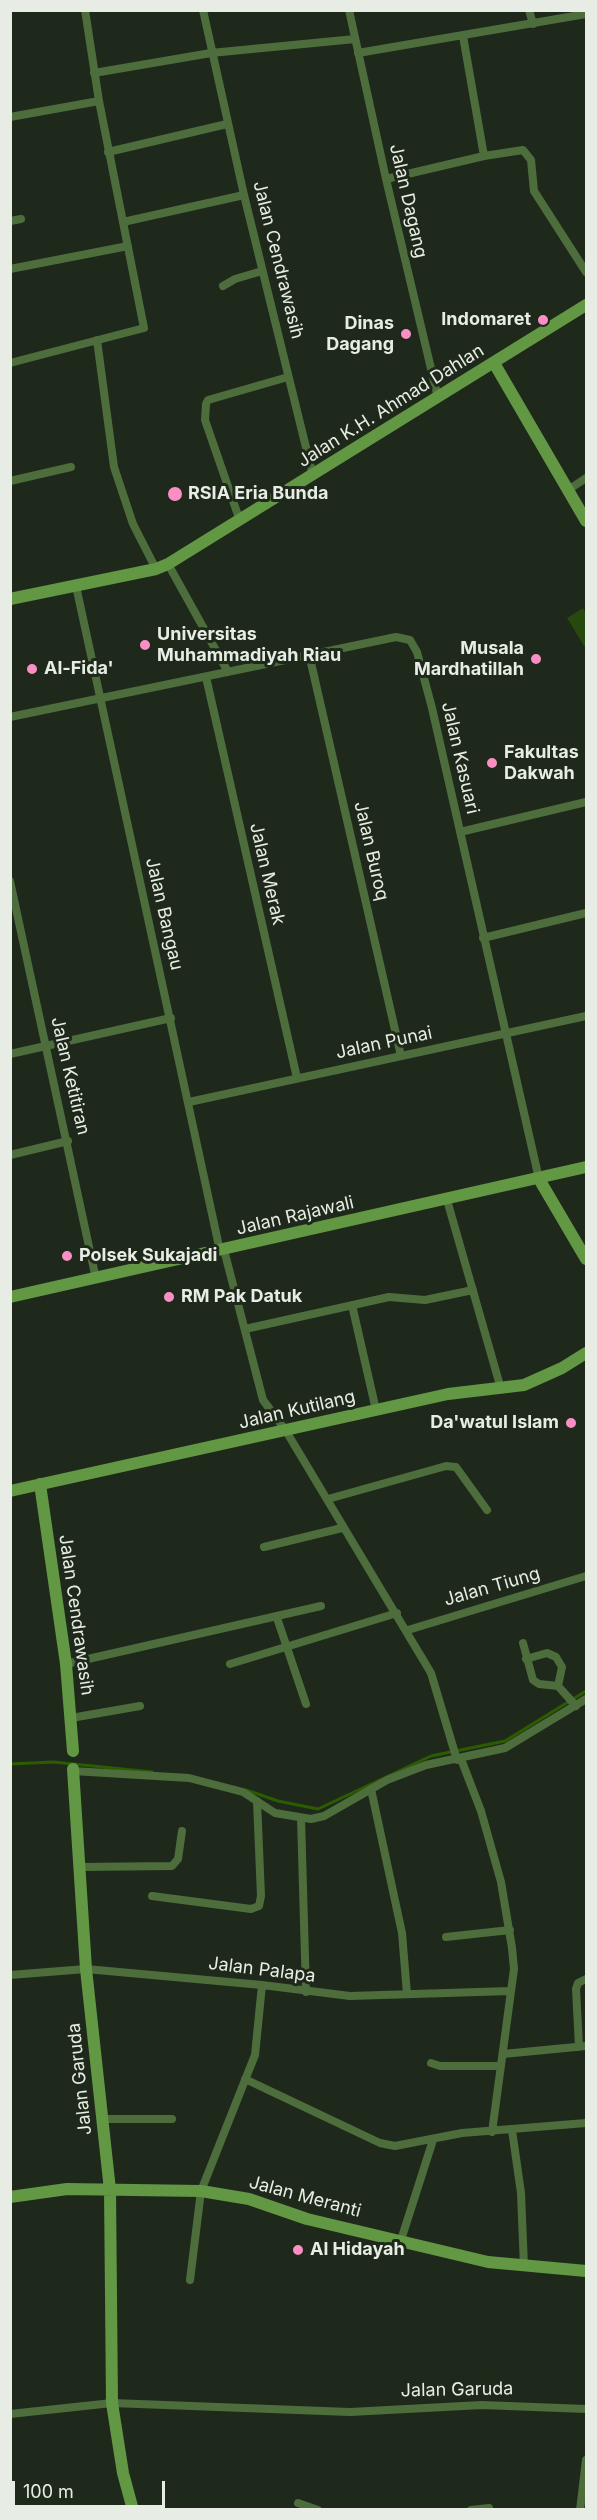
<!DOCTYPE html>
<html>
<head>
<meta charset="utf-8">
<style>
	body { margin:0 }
	#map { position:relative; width:597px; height:2520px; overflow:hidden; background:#1f291b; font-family:Inter,sans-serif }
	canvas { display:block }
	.frame { position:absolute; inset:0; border:12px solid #e7ede4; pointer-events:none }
	.scale { position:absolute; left:12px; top:2481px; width:153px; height:27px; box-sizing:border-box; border:3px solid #e7ede4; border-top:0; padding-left:8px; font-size:18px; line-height:21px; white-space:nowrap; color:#e7ede4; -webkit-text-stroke:4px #1f291b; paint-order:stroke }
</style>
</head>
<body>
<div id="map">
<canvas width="597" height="2520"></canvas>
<div class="frame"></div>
<div class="scale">100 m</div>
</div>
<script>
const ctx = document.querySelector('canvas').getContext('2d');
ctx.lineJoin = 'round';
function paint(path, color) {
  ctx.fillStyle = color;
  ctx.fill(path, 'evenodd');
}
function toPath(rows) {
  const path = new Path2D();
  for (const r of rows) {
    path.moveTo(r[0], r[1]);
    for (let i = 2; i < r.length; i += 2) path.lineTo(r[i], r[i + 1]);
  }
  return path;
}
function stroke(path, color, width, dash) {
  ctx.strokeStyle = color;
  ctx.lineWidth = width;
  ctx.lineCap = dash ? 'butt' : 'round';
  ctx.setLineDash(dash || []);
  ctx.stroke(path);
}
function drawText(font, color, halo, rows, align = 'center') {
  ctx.font = font + ' Inter,sans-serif';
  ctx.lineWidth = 6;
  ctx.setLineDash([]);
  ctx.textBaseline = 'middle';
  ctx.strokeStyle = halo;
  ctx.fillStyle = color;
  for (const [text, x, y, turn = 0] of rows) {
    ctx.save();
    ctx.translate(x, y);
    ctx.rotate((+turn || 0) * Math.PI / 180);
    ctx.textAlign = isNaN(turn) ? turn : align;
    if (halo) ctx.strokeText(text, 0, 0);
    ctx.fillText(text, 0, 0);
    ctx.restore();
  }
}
paint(toPath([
	[583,608,586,614,586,649,567,618]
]), '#264a0d');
stroke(toPath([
	[10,1764,53,1762,152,1772],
	[246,1790,278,1801,318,1809,431,1756,505,1741,586,1691]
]), '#2b5c00', 3);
stroke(toPath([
	[203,10,244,195,313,476],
	[349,10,386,179,438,398],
	[529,10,533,24],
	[463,36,484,156],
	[358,53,586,14],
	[94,73,211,53,355,39],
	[10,117,99,101],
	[108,152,227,124],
	[386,179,484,156,523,150,531,160,534,191,586,272],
	[10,221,21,219],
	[123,222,244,195],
	[10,269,128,246],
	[223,286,235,279,262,271],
	[97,340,114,467,133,524,156,569],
	[10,363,144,328,99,101,85,10],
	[10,481,71,467],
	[568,490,586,478],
	[240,521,205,420,206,404,208,400,288,377],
	[168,564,228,672],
	[76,586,220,1251],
	[309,654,401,1056],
	[206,677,297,1078],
	[10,717,396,637,410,640,417,652,432,708,539,1179],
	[460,832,586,802],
	[10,881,96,1279],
	[483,938,586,913],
	[10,1054,171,1018],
	[189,1102,586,1016],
	[10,1155,68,1141],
	[447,1200,501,1389],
	[224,1250,263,1400,286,1431,431,1673,457,1760],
	[352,1305,376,1410],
	[245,1329,389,1297,425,1300,473,1290],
	[328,1499,446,1466,456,1467,487,1510],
	[264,1547,342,1528],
	[277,1618,306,1704],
	[408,1630,586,1576],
	[523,1643,533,1680,539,1684,558,1686,576,1706],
	[526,1659,547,1653,556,1657,562,1667,558,1686],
	[66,1664,321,1606],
	[230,1664,397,1613],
	[71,1718,140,1706],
	[461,1759,481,1811,501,1882,512,1948,514,1969,492,2132],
	[73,1771,189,1778,243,1792,275,1813,311,1819,324,1816,387,1780,426,1765,505,1748,586,1699],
	[371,1789,402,1933,407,1994],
	[301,1818,306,1992],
	[79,1867,172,1866,178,1859,182,1831],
	[152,1896,251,1909,259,1906,261,1896,257,1801],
	[446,1937,510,1930],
	[10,1975,86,1969,262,1985,350,1996,510,1991],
	[579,2047,576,1989,578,1983,586,1979],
	[503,2054,586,2046],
	[431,2063,440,2066,501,2066],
	[245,2079,380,2143,395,2146,462,2133,586,2123],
	[103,2119,172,2119],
	[512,2130,521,2193,524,2267],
	[401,2240,433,2140],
	[190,2280,201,2191,255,2055,262,1985],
	[10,2414,112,2403,350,2412,482,2405,586,2409],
	[298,2503,318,2510],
	[471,2510,489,2508],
	[580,2510,586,2460]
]), '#4d6e3c', 8);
stroke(toPath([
	[494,363,586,521],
	[10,599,156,569,168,564,586,305],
	[539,1179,586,1259],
	[10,1297,586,1167],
	[40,1484,66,1664,73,1751],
	[10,1491,448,1394,524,1385,562,1368,586,1353],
	[73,1769,86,1969,110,2190,112,2403,123,2473,133,2510],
	[10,2197,67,2189,201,2191,249,2199,307,2219,488,2262,586,2271]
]), '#629744', 12);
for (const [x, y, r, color] of [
	[543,320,6,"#fb8fc4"],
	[406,334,6,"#fb8fc4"],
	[175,494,8,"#fb8fc4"],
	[145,645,6,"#fb8fc4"],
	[536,659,6,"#fb8fc4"],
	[32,669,6,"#fb8fc4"],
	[492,763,6,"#fb8fc4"],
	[67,1256,6,"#fb8fc4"],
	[169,1297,6,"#fb8fc4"],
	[571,1423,6,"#fb8fc4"],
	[298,2250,6,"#fb8fc4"]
]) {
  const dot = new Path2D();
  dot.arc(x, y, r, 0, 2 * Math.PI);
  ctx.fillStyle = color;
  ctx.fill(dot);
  stroke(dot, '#1f291b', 2);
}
drawText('18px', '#e7ede4', '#1f291b', [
	["Jalan Dagang",408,201,77],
	["Jalan Cendrawasih",278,260,76],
	["Jalan K.H. Ahmad Dahlan",391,406,-32],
	["Jalan Kasuari",460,758,77],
	["Jalan Buroq",371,851,77],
	["Jalan Merak",267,874,77],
	["Jalan Bangau",164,914,77],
	["Jalan Punai",384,1043,-12],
	["Jalan Ketitiran",70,1076,77],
	["Jalan Rajawali",295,1216,-13],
	["Jalan Kutilang",297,1410,-13],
	["Jalan Tiung",492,1587,-16],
	["Jalan Cendrawasih",76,1615,82],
	["Jalan Palapa",262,1970,7],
	["Jalan Garuda",80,2079,-96],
	["Jalan Meranti",305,2197,15],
	["Jalan Garuda",457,2390,-1]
]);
drawText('bold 18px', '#e7ede4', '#1f291b', [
	["Indomaret",531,320,"right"],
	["Dinas",394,324,"right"],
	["Dagang",394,345,"right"],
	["RSIA Eria Bunda",188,494],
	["Universitas",157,635],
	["Muhammadiyah Riau",157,656],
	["Musala",524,649,"right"],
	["Mardhatillah",524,670,"right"],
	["Al-Fida'",44,669],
	["Fakultas",504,753],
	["Dakwah",504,774],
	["Polsek Sukajadi",79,1256],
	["RM Pak Datuk",181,1297],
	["Da'watul Islam",559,1423,"right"],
	["Al Hidayah",310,2250]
], 'left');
</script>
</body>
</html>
